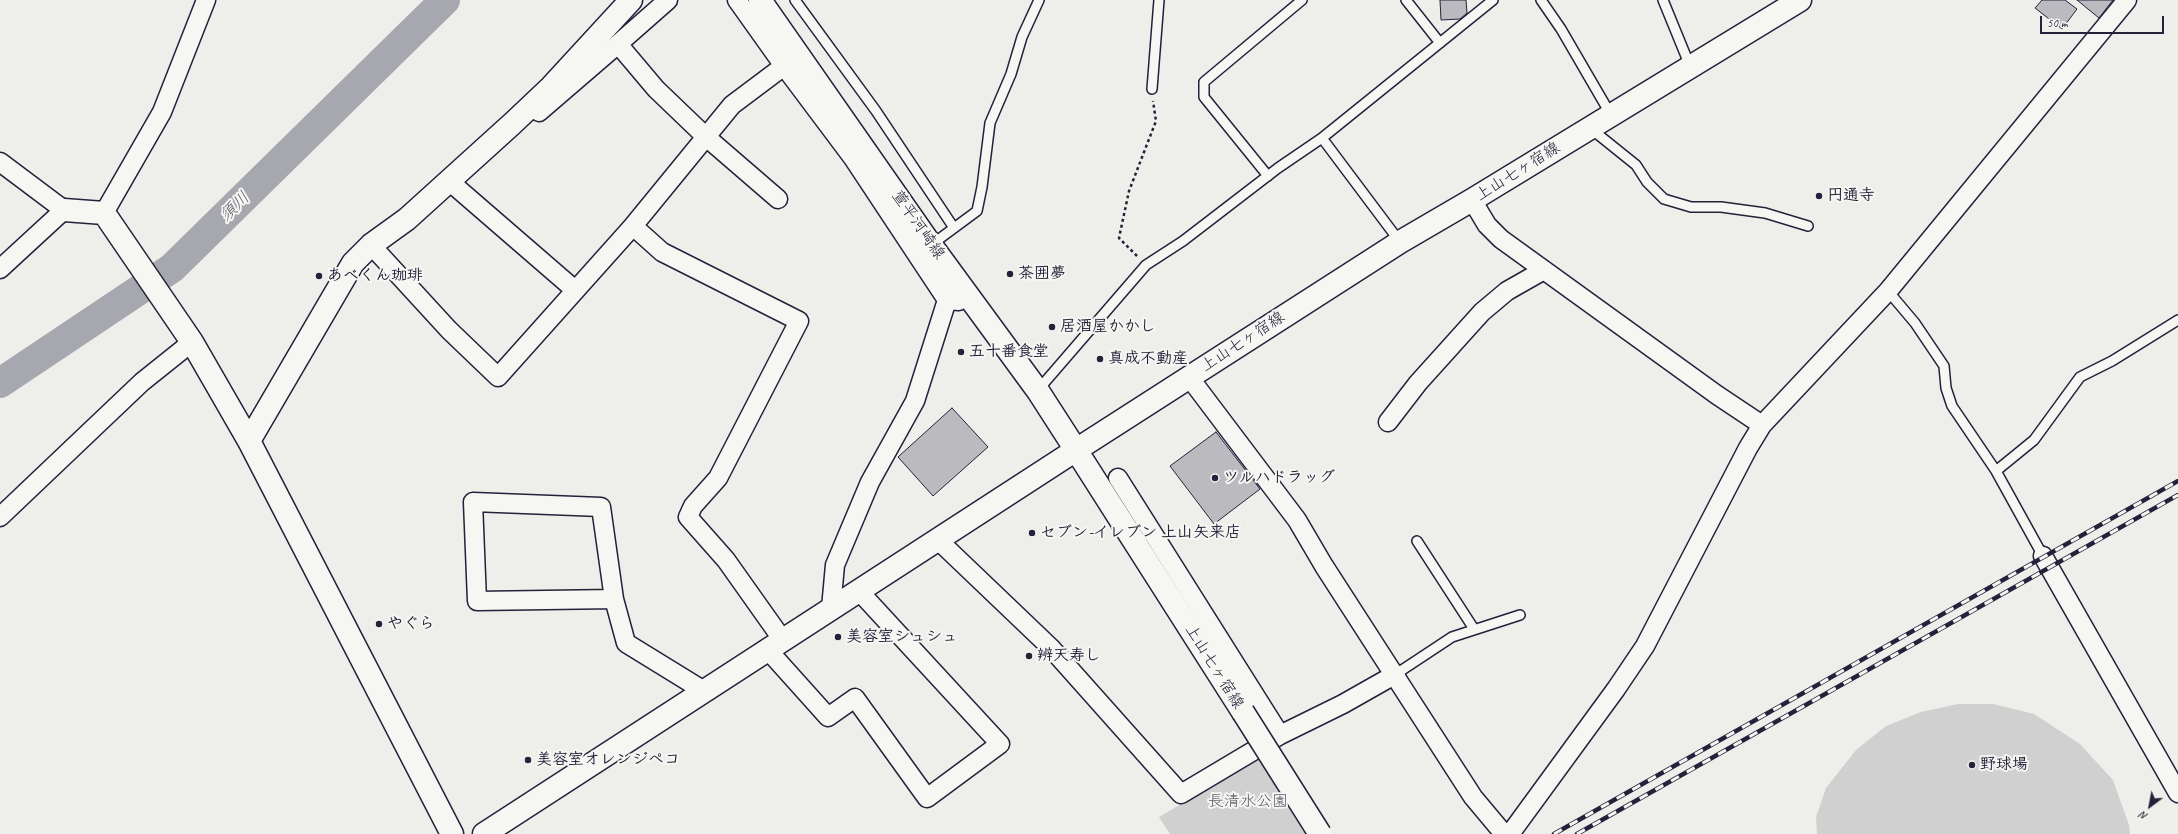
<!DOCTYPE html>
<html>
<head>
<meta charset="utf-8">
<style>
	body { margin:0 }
	#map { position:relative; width:2178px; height:834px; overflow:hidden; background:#eeeeeb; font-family:Caveat,sans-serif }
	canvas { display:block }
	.north { position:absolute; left:2130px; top:786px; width:40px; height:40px; -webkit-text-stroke:3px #f6f6f2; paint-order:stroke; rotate:212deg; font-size:11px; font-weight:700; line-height:16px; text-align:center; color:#22223b }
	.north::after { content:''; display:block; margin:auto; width:14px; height:18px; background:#22223b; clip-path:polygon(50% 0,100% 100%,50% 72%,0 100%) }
	.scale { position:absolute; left:2040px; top:16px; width:124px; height:18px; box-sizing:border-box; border:2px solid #22223b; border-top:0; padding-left:5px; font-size:12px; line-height:14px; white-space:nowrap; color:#22223b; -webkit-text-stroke:3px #f6f6f2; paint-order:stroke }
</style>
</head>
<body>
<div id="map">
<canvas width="2178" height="834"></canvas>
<div class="north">N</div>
<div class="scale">50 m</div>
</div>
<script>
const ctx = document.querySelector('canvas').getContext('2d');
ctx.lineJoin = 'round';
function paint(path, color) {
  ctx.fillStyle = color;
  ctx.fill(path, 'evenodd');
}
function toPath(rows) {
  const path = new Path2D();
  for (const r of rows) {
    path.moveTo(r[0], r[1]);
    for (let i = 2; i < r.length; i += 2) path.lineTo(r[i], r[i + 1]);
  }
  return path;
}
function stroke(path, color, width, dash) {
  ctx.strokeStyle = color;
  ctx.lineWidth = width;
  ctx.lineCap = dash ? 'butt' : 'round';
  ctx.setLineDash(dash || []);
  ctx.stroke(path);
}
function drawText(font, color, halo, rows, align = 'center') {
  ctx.font = font + ' Caveat,"Klee One",sans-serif';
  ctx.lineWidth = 4;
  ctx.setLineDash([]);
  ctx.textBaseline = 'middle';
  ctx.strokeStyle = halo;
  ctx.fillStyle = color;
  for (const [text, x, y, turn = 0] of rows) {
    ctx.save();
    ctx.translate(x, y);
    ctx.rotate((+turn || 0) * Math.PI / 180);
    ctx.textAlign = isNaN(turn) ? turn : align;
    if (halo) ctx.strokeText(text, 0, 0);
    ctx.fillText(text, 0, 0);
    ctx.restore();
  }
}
paint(toPath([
	[1958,704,1993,704,2034,714,2080,744,2113,780,2129,825,2130,834,1817,834,1816,817,1826,788,1856,750,1886,726,1921,712],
	[1260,758,1307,834,1170,834,1159,817]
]), '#d0d0d1');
stroke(toPath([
	[0,383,172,268,445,0]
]), '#a7a7af', 30);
const building = toPath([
	[1440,0,1466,0,1467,13,1460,19,1441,20,1440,0],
	[2042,0,2065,0,2077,9,2062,29,2035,8,2042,0],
	[2077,0,2113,0,2099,18,2077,0],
	[952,408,988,447,933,496,898,457,952,408],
	[1216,432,1260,489,1214,524,1170,466,1216,432]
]);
paint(building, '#bbbbbf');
stroke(building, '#22223b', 1);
const lane = toPath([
	[795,0,876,111,954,228],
	[1406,0,1440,43],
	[1541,0,1561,29,1611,115],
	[1663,0,1690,66],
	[1152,89,1159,0],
	[1590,128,1636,165,1647,182,1664,199,1691,207,1721,207,1765,213,1808,226],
	[1268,176,1204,97,1204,82,1302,0],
	[1400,242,1322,138,1493,0],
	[931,245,977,211,982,187,990,123,1011,74,1022,37,1039,0],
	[1888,291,1915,323,1944,366,1946,388,1952,406,1996,471,2043,556],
	[1038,390,1146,265,1183,241,1278,168,1322,138],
	[1996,471,2034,440,2080,377,2112,361,2178,320],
	[1417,541,1474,629],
	[1396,674,1452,637,1520,615]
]);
const street = toPath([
	[668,0,618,44,656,89,705,136,778,199],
	[784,66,853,158,947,300,959,301],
	[539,112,618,44],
	[0,162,64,210,0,269],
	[449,181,575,290],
	[1472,200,1487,225,1501,239,1717,395,1762,425],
	[104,213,162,112,206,0],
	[633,226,662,252,799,321,718,478,693,506,688,517,726,560,782,639],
	[371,245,449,330,498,377,633,226,732,105,784,66,737,0],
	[1189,377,1297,520,1324,566,1473,797,1504,834],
	[1388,422,1418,383,1482,312,1507,291,1544,270],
	[1118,478,1280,735],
	[473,502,601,507,614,599,477,601,473,502],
	[0,517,142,382,192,342],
	[938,540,1051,648,1181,794,1280,735,1343,704,1396,674],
	[2043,556,2178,793],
	[614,599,626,643,704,691],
	[831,608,835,565,870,482,915,401,947,300],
	[767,649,828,717,855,698,927,798,1000,744,858,590],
	[1510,834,1616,689,1645,646,1748,448,1762,425,1888,291,2127,0]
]);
const secondary = toPath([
	[64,210,104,213,192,342,249,441,452,834],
	[249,441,353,263,371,245,407,219,513,123,551,87,631,0],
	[484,834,1076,450,1038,391,931,245,760,0]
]);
const primary = toPath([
	[1243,712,1076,450,1400,242,1472,200,1800,0]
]);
stroke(lane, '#22223b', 12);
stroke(street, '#22223b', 21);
stroke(secondary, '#22223b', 25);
stroke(primary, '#22223b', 25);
stroke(toPath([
	[1137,256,1119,238,1129,191,1156,121,1153,101]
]), '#22223b', 2.5, [3, 3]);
stroke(lane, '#f6f6f2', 9);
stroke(street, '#f6f6f2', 18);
stroke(secondary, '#f6f6f2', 22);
stroke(primary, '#f6f6f2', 22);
const rail = toPath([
	[1554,834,2178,481],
	[1577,834,2178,495]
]);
stroke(rail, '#22223b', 4.5);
stroke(rail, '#f6f6f2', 3, [9]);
const primaryBridge = toPath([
	[1243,712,1320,834]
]);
stroke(primaryBridge, '#22223b', 25, []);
stroke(primaryBridge, '#f6f6f2', 22);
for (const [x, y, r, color] of [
	[1819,196,4,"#22223b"],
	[1010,274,4,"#22223b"],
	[319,276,4,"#22223b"],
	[1052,327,4,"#22223b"],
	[961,352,4,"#22223b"],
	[1100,359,4,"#22223b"],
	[1215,478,4,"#22223b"],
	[1032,533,4,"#22223b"],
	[379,624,4,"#22223b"],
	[838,637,4,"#22223b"],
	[1029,656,4,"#22223b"],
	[528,760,4,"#22223b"],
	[1972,765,4,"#22223b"]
]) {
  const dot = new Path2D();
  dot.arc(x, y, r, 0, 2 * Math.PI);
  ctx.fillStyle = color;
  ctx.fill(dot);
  stroke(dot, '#f6f6f2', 1.5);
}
drawText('16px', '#22223b', '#f6f6f2', [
	["上山七ヶ宿線",1518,172,-32],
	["萱平河崎線",918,225,55],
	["上山七ヶ宿線",1243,342,-33],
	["上山七ヶ宿線",1214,667,58]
]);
drawText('bold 16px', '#22223b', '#f6f6f2', [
	["円通寺",1827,196],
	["茶囲夢",1018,274],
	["あべくん珈琲",327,276],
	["居酒屋かかし",1060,327],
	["五十番食堂",969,352],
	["真成不動産",1108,359],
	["ツルハドラッグ",1223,478],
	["セブン-イレブン 上山矢来店",1040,533],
	["やぐら",387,624],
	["美容室シュシュ",846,637],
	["辨天寿し",1037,656],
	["美容室オレンジペコ",536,760],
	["野球場",1980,765]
], 'left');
drawText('16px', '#565668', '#f6f6f2', [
	["長清水公園",1248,802]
]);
drawText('italic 17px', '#575769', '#f6f6f2', [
	["須川",235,207,-45]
]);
</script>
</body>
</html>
